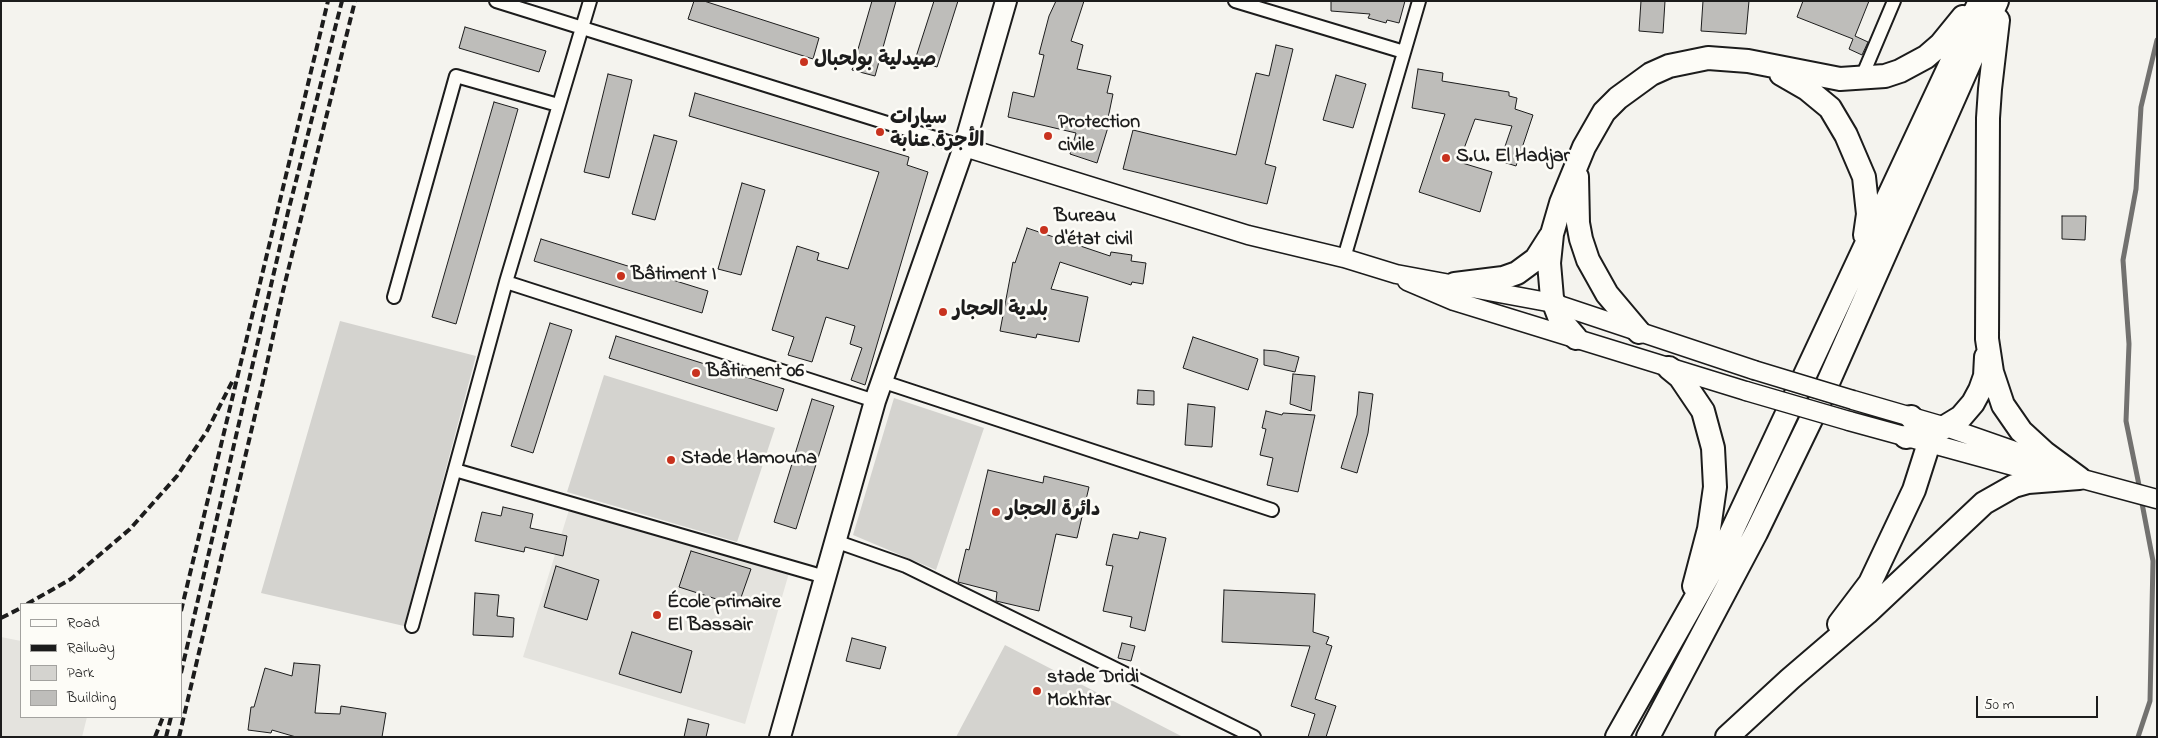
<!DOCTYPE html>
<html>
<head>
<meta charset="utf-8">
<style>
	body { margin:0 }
	#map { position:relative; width:2158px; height:738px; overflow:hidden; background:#f4f3ee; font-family:"Indie Flower",sans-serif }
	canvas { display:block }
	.frame { position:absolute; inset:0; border:2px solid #1c1c1c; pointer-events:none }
	.legend { position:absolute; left:20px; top:603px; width:162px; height:115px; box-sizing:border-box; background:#fdfcf7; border:1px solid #a3a29f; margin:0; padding:6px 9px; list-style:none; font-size:15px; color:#1c1c1c }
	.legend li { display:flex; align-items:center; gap:10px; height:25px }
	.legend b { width:25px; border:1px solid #a3a29f }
	.scale { position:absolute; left:1976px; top:696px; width:122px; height:22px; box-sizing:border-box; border:2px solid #1c1c1c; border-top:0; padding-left:6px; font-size:15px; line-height:18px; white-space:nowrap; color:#1c1c1c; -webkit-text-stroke:4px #fdfcf7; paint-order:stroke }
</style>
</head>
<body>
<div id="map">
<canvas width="2158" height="738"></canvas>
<div class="frame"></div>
<ul class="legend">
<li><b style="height:6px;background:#fdfcf7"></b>Road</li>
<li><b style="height:6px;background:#1c1c1c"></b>Railway</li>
<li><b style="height:14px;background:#d4d3cf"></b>Park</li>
<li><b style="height:14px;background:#bebdba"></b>Building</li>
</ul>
<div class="scale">50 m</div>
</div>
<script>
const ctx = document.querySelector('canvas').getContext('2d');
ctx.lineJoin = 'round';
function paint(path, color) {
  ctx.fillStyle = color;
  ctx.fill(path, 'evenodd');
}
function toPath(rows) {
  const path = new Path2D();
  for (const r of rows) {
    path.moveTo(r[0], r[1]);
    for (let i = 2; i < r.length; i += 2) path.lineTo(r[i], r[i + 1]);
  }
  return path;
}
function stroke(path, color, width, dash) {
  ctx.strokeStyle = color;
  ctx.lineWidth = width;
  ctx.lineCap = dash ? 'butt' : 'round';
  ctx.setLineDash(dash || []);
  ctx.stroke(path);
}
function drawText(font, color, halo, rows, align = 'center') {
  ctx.font = font + ' "Indie Flower","Playpen Sans Arabic",sans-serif';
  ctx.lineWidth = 5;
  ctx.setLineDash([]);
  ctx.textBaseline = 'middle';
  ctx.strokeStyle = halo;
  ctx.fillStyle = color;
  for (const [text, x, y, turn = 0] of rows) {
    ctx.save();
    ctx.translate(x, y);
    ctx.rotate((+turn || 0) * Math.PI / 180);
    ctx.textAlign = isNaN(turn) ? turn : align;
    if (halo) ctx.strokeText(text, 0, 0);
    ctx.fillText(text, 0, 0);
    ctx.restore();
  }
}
paint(toPath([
	[569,510,789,573,745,724,523,657],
	[1,637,21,641,21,717,87,717,82,737,1,737]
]), '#e4e3de');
paint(toPath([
	[340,321,476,356,404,626,261,593],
	[604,375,775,428,737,542,567,492],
	[894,398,984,428,936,570,853,535],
	[1005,645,1183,737,956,737]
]), '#d4d3cf');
stroke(toPath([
	[2140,490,2126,421,2129,344,2123,260,2136,189,2141,107,2157,40],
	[2138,737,2150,701,2153,561,2141,498]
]), '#72716f', 5);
const building = toPath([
	[694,1,704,1,819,38,813,59,688,19,694,1],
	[872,1,896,1,875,76,852,70,872,1],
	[934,1,958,1,937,67,915,60,934,1],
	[1056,1,1084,1,1071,41,1083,45,1077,69,1111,76,1107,93,1113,94,1107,123,1109,124,1097,163,1070,154,1076,133,1008,117,1013,92,1034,97,1044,55,1039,54,1049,16,1056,1],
	[1331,1,1405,1,1399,23,1387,20,1386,23,1368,18,1370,14,1331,11,1331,1],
	[1641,1,1665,1,1663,33,1639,31,1641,1],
	[1703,1,1749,1,1746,34,1701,31,1703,1],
	[1803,1,1869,1,1855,36,1868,42,1862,55,1849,49,1853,39,1797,17,1803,1],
	[465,27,546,51,539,72,459,48,465,27],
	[1276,45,1293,49,1265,164,1276,167,1267,204,1123,169,1133,130,1236,155,1256,73,1269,76,1276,45],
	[1418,69,1443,73,1442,81,1509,92,1509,96,1517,98,1515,109,1533,115,1516,166,1500,161,1512,126,1475,119,1459,162,1492,172,1480,212,1419,192,1445,114,1412,108,1418,69],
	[608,74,632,80,609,178,584,172,608,74],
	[1336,75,1366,84,1353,128,1323,120,1336,75],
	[695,93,909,157,907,165,928,172,865,385,851,380,862,348,850,344,855,326,826,317,812,362,788,355,794,337,772,330,797,246,819,253,817,260,848,269,879,172,689,116,695,93],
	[494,102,518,109,456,324,432,317,494,102],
	[654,135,677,141,655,220,632,214,654,135],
	[742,183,765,190,741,275,718,269,742,183],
	[2062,216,2086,216,2085,240,2062,239,2062,216],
	[1027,228,1110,256,1111,252,1132,255,1131,261,1146,263,1143,284,1132,282,1131,285,1060,262,1051,289,1088,297,1079,342,1037,334,1036,338,1000,331,1013,262,1015,263,1027,228],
	[541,239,708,291,702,313,534,261,541,239],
	[550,323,572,330,533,453,511,446,550,323],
	[616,336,784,389,777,411,609,358,616,336],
	[1193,337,1258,359,1248,390,1183,368,1193,337],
	[1264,350,1276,351,1299,357,1295,372,1264,365,1264,350],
	[1293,374,1315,376,1311,411,1290,404,1293,374],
	[1138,390,1154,391,1154,405,1137,404,1138,390],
	[1359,392,1373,394,1368,433,1357,473,1341,468,1357,415,1359,392],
	[812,399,834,406,796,529,774,522,812,399],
	[1188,404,1215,407,1212,447,1185,445,1188,404],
	[1266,411,1282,415,1283,413,1315,415,1298,492,1267,485,1273,458,1260,455,1266,429,1262,428,1266,411],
	[988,470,1043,483,1044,476,1089,487,1077,538,1056,534,1039,611,996,601,997,592,958,582,966,549,969,550,988,470],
	[503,507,533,514,530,528,567,536,563,556,525,547,524,552,475,541,482,512,501,516,503,507],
	[1140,532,1166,538,1145,631,1130,627,1132,617,1103,611,1113,566,1106,565,1113,534,1138,539,1140,532],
	[691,551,751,569,738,606,679,587,691,551],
	[556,566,599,580,587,620,544,607,556,566],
	[1224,590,1315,594,1313,632,1329,637,1326,644,1332,646,1315,699,1336,706,1326,737,1308,737,1315,714,1291,706,1310,646,1222,642,1224,590],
	[475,593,499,595,497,616,514,618,513,637,473,635,475,593],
	[632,632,692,651,681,693,619,674,632,632],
	[852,638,886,647,880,669,846,661,852,638],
	[1122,643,1135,646,1131,661,1118,658,1122,643],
	[294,663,320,665,315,713,340,714,341,706,386,713,382,737,296,737,272,730,271,733,248,730,251,707,254,707,265,668,292,676,294,663],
	[688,719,709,724,706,737,684,737,688,719]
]);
paint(building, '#bebdba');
stroke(building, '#1c1c1c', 1);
const street = toPath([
	[496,1,964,147],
	[1235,1,1404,52],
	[1861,79,1894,1],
	[1344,258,1419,1],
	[506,282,875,401],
	[394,297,456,76,558,105],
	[881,381,1272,510],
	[455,470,825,577],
	[835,541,906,566,1254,737],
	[412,626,506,282,590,1]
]);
const secondary = toPath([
	[964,147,1248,235,1344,258,1396,274,1553,303,1754,370],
	[1407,281,1454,301,1746,391],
	[1853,400,1946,427,2052,464],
	[1849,421,2017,467,2079,478,2157,499]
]);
const primary = toPath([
	[780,737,875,401,964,147,1006,1]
]);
const highway = toPath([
	[1998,20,1990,89,1988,118,1987,339,1992,372,2003,405,2021,431,2045,453,2079,478],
	[1781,74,1807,89,1830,108,1846,135,1864,177,1868,214,1865,235],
	[1577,177,1578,223,1581,239,1588,260,1607,294,1639,332],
	[1455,284,1503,278,1517,273,1536,259,1550,237],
	[1576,338,1560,319,1552,298,1549,263,1552,234,1561,203,1584,147,1604,112,1618,98,1651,74,1669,66,1708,58,1748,61,1840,79,1885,76,1900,71,1926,57,1941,44,1963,17],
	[1669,368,1680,377,1703,411,1713,448,1715,487,1709,529,1694,586],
	[1906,437,1938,431,1961,417,1973,403,1980,390,1985,376,1986,357],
	[1839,624,1870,583,1914,490,1929,443,1926,434,1911,417],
	[1617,737,1724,548,1980,1],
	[1648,737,1756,533,1819,403,1997,1],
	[1727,737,1790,679,1867,613,1984,503,2014,486,2028,482,2079,478]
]);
stroke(street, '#1c1c1c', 16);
stroke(secondary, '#1c1c1c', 21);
stroke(primary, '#1c1c1c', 24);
stroke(highway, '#1c1c1c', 26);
stroke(street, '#fdfcf7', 12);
stroke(secondary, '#fdfcf7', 18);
stroke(primary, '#fdfcf7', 20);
stroke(highway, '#fdfcf7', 22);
stroke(toPath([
	[27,604,71,579,130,529,177,476,207,431,233,380],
	[181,611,328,1],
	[1,618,21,608],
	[181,673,288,212,342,1],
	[155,737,163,717],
	[166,737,171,717],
	[179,737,264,377,283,291,355,1]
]), '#1c1c1c', 4, [8, 4]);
const secondaryBridge = toPath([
	[1754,370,1853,400],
	[1746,391,1849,421]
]);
stroke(secondaryBridge, '#1c1c1c', 21, []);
stroke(secondaryBridge, '#fdfcf7', 18);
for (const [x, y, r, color] of [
	[804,62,5,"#c8321e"],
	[880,132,5,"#c8321e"],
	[1048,136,5,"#c8321e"],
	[1446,158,5,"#c8321e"],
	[1044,230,5,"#c8321e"],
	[621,276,5,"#c8321e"],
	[943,312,5,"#c8321e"],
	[696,373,5,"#c8321e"],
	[671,460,5,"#c8321e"],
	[996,512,5,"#c8321e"],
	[657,615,5,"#c8321e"],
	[1037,691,5,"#c8321e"]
]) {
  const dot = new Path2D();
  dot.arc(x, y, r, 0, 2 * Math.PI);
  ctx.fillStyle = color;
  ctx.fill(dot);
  stroke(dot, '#fdfcf7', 2);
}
drawText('bold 20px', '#1c1c1c', '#fdfcf7', [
	["صيدلية بولحبال",814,62],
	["سيارات",890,120],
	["الأجرة عنابة",890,143],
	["Protection",1058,124],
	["civile",1058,147],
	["S.U. El Hadjar",1456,158],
	["Bureau",1054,218],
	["d'état civil",1054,241],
	["Bâtiment I",631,276],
	["بلدية الحجار",953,312],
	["Bâtiment 06",706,373],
	["Stade Hamouna",681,460],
	["دائرة الحجار",1006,512],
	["École primaire",667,604],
	["El Bassair",667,627],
	["stade Dridi",1047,679],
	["Mokhtar",1047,702]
], 'left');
</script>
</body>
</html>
